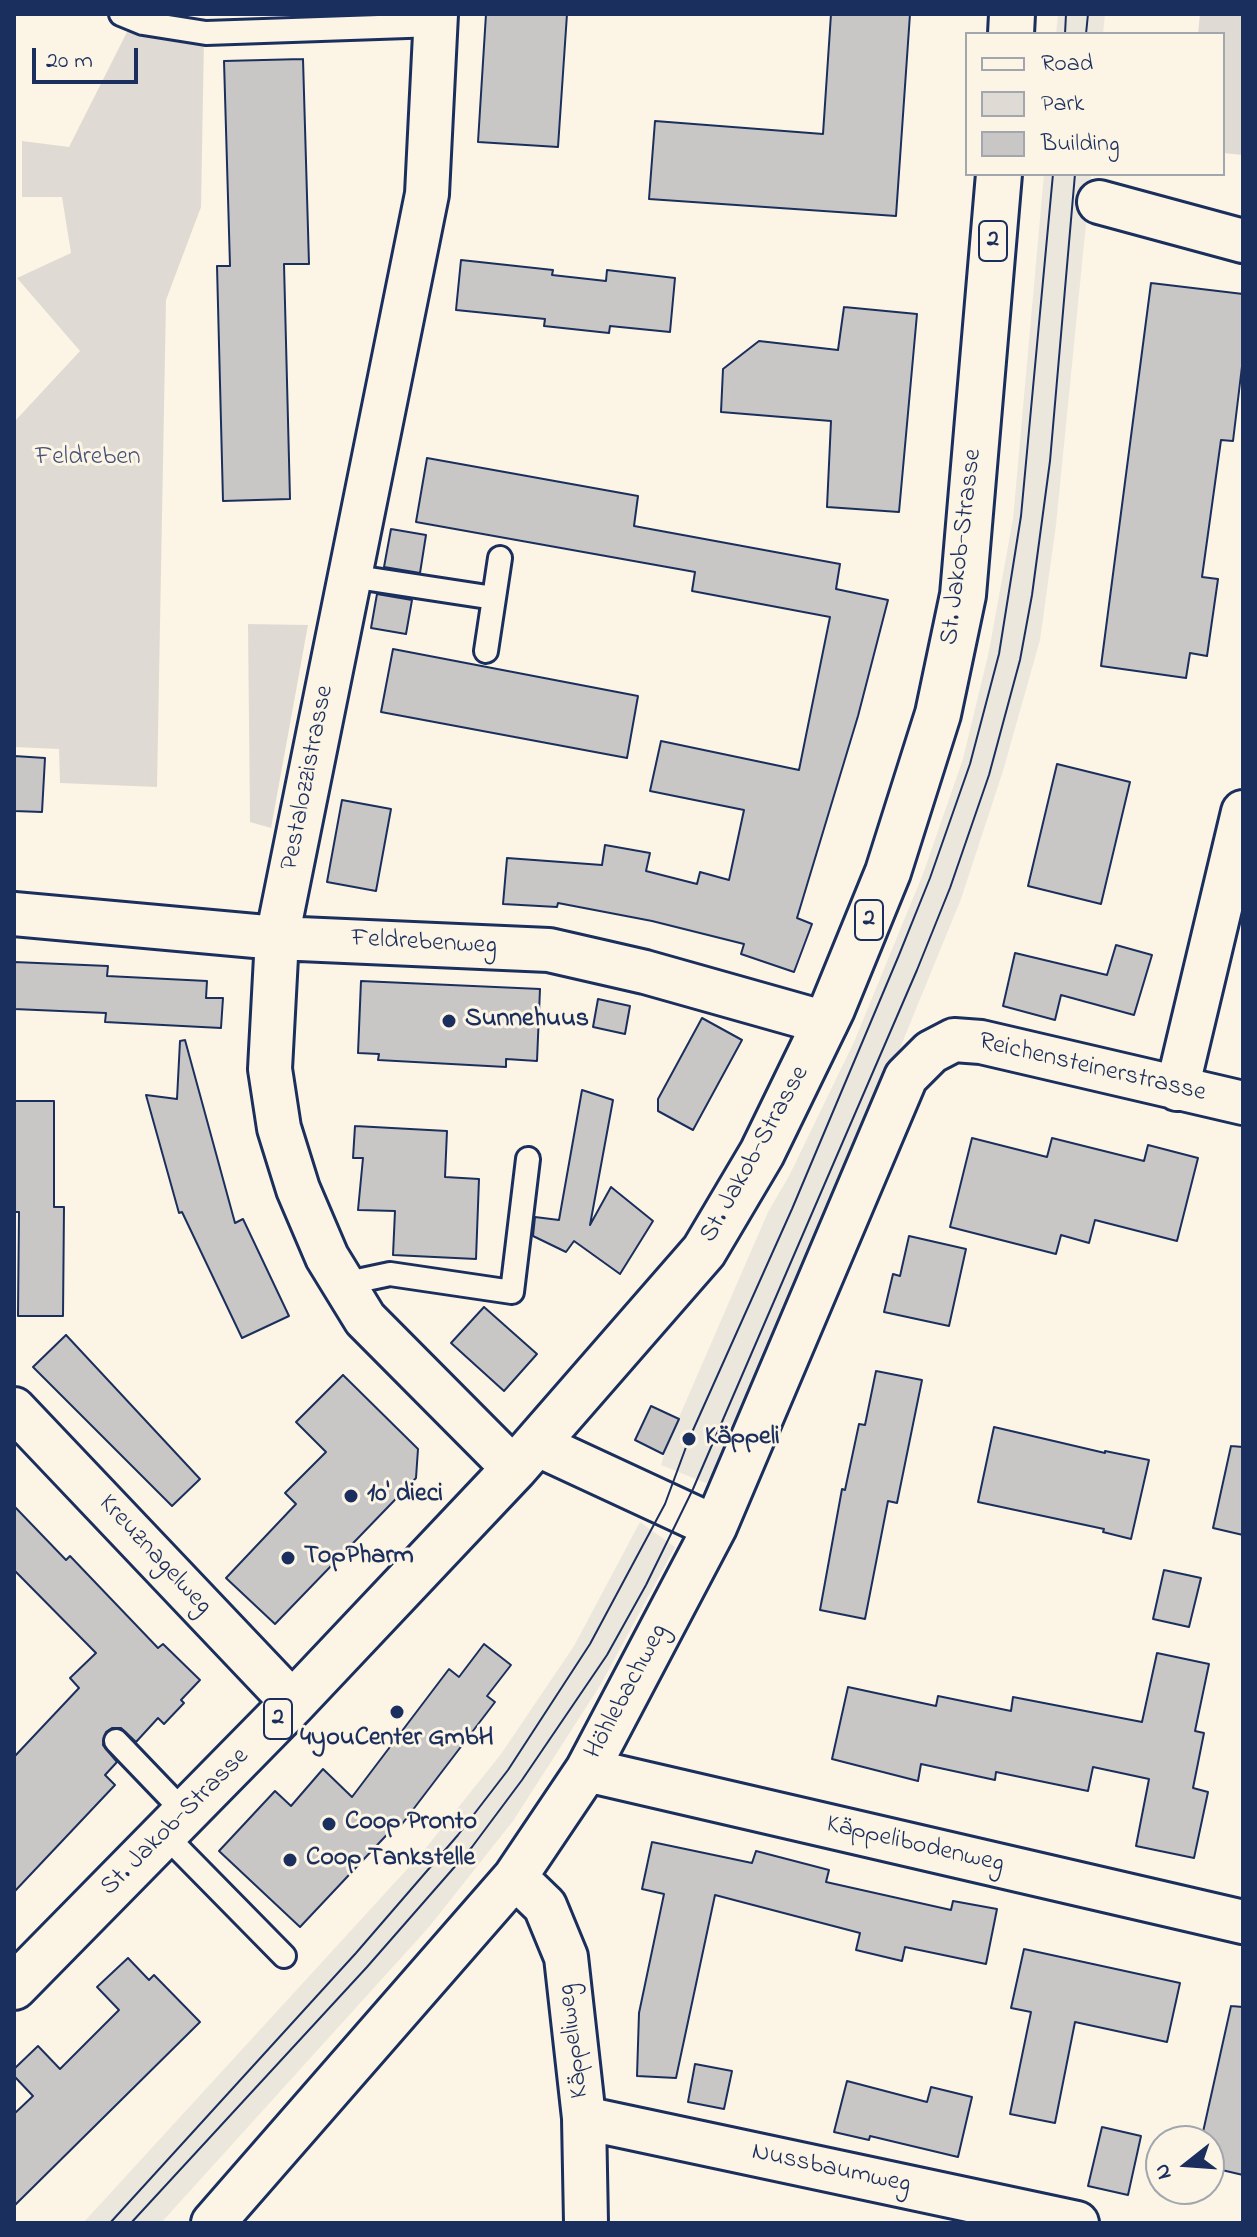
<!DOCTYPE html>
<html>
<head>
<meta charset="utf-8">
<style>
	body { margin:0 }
	#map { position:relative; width:1257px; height:2237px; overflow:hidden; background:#fcf5e5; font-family:"Indie Flower",sans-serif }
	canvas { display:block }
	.frame { position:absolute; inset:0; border:16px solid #1b2f5e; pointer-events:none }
	.legend { position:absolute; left:965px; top:32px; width:260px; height:144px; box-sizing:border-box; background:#fcf5e5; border:2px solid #a2a6af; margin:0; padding:10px 14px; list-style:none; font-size:24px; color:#1b2f5e }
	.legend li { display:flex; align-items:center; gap:16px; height:40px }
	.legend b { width:40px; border:2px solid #a2a6af }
	.north { position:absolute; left:1145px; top:2125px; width:80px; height:80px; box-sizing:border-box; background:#fcf5e5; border:2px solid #a2a6af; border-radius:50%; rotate:253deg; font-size:22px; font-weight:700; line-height:32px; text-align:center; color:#1b2f5e }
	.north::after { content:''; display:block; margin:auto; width:28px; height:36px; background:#1b2f5e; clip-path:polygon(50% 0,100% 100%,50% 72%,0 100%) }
	.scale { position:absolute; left:32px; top:48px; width:106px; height:36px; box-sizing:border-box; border:4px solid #1b2f5e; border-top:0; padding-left:10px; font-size:24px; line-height:28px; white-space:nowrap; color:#1b2f5e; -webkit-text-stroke:6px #fcf5e5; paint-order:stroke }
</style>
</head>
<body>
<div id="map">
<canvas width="1257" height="2237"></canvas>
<div class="frame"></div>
<ul class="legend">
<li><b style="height:10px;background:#fcf5e5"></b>Road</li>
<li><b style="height:22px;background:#dfdbd4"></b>Park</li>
<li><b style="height:22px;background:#c8c7c6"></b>Building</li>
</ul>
<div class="north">N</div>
<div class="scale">20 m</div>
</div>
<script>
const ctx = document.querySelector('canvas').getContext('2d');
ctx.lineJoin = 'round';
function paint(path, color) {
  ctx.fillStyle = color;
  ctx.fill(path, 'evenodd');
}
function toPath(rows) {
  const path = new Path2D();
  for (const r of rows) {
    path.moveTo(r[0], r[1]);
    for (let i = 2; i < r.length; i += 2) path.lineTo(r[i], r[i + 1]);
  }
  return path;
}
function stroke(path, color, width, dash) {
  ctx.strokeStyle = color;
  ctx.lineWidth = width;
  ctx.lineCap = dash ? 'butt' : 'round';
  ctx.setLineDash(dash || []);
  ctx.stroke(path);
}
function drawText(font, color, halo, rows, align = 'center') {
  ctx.font = font + ' "Indie Flower",sans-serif';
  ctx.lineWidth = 6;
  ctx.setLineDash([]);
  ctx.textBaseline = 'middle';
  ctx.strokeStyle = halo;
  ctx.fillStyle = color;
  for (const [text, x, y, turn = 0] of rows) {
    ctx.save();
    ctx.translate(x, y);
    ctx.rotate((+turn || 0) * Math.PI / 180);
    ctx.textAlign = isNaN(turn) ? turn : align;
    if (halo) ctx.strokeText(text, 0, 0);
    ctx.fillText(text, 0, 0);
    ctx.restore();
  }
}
paint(toPath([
	[1058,14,1105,14,1103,34,1056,34],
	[1044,174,1091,174,1056,525,1040,640,1003,771,961,899,824,1234,724,1463,706,1483,661,1465,667,1445,768,1212,789,1176,854,1042,923,874,963,759,989,651,1013,519],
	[640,1522,675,1547,601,1684,513,1821,429,1927,161,2223,83,2223,421,1854,501,1754,574,1646]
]), '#ece7dc');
paint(toPath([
	[1200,14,1243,14,1243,155,1223,153,1223,34,1198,34],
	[128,30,204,39,201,207,166,300,157,787,60,783,59,749,14,747,14,422,80,351,17,278,71,253,62,197,22,197,22,141,69,147],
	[248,624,308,625,271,828,250,822]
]), '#dfdbd4');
const building = toPath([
	[486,14,567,14,558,147,478,142,486,14],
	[831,14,910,14,896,216,649,199,655,121,823,134,831,14],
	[303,59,309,264,284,264,290,499,223,501,217,266,230,266,224,61,303,59],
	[461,260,553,270,552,275,606,281,607,270,675,278,670,332,610,326,609,333,544,326,545,319,456,310,461,260],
	[1151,283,1243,294,1243,358,1233,441,1221,440,1202,577,1218,579,1207,656,1190,653,1186,678,1101,666,1151,283],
	[844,307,917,314,899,512,827,507,831,421,721,412,723,369,759,341,838,350,844,307],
	[427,458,638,496,634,526,840,564,836,589,888,600,858,716,797,918,812,924,794,972,741,954,744,944,652,921,558,903,557,907,503,904,507,858,602,865,605,845,650,853,646,871,697,884,700,872,729,880,744,810,650,791,661,741,799,770,830,617,692,591,695,572,416,522,427,458],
	[391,529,426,535,420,573,384,567,391,529],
	[377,594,412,600,406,634,371,628,377,594],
	[393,649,638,696,627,758,381,712,393,649],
	[14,756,45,758,42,812,14,811,14,756],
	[1057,764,1130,782,1101,904,1028,886,1057,764],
	[342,800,391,809,376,891,327,882,342,800],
	[1116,945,1152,955,1134,1015,1061,995,1055,1020,1003,1006,1015,953,1107,975,1116,945],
	[14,962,108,966,107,976,207,981,206,998,223,998,221,1028,105,1022,106,1013,14,1009,14,962],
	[361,981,540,989,537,1061,506,1059,506,1067,378,1060,379,1054,358,1053,361,981],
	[598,999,630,1006,625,1034,593,1027,598,999],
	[702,1018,742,1040,693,1130,658,1111,658,1099,702,1018],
	[185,1040,235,1223,243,1219,289,1316,242,1338,182,1212,179,1213,146,1095,177,1099,180,1041,185,1040],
	[582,1090,613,1100,590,1225,611,1187,653,1221,620,1274,574,1241,566,1252,533,1236,535,1217,559,1220,582,1090],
	[14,1101,54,1101,54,1207,64,1207,63,1316,18,1316,19,1212,14,1212,14,1101],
	[355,1126,447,1131,445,1177,479,1179,476,1259,393,1255,395,1211,358,1210,363,1158,353,1158,355,1126],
	[972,1138,1047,1157,1052,1138,1144,1161,1148,1145,1198,1158,1177,1241,1095,1220,1089,1243,1061,1235,1056,1254,950,1227,972,1138],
	[909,1236,966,1249,949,1326,884,1312,893,1274,900,1276,909,1236],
	[484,1307,537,1354,504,1391,451,1343,484,1307],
	[66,1335,200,1479,172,1506,33,1367,66,1335],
	[876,1371,922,1380,897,1503,888,1501,865,1619,820,1610,842,1489,845,1490,859,1424,865,1425,876,1371],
	[343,1375,418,1449,416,1478,275,1624,226,1578,296,1504,285,1493,326,1452,296,1422,343,1375],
	[651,1406,679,1419,663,1454,635,1440,651,1406],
	[994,1427,1105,1453,1105,1451,1149,1460,1131,1539,1103,1532,1104,1529,978,1502,994,1427],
	[1231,1446,1243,1447,1243,1535,1213,1528,1231,1446],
	[14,1506,66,1560,70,1556,158,1648,163,1644,200,1680,181,1700,184,1703,164,1724,158,1718,136,1742,121,1728,112,1728,106,1732,103,1745,117,1762,105,1775,115,1785,14,1892,14,1757,79,1688,70,1678,96,1653,14,1570,14,1506],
	[1164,1570,1201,1578,1189,1627,1153,1619,1164,1570],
	[484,1644,511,1665,487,1696,495,1702,399,1828,396,1825,300,1927,219,1851,275,1791,291,1806,323,1769,352,1797,449,1669,459,1677,484,1644],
	[1157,1653,1209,1664,1195,1731,1204,1733,1193,1788,1208,1792,1194,1858,1136,1846,1149,1779,1093,1767,1088,1791,996,1772,995,1780,921,1764,918,1781,832,1759,848,1687,936,1706,938,1696,1011,1711,1013,1697,1142,1722,1157,1653],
	[652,1842,752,1863,756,1851,829,1870,826,1882,951,1910,953,1901,997,1909,986,1964,905,1947,902,1961,856,1950,860,1933,715,1895,676,2078,637,2076,639,2013,664,1894,642,1889,652,1842],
	[1024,1949,1180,1983,1167,2042,1075,2022,1055,2123,1010,2114,1031,2012,1011,2008,1024,1949],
	[128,1958,149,1980,154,1975,200,2022,14,2206,14,2114,33,2096,14,2076,14,2069,38,2046,60,2069,119,2010,97,1987,128,1958],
	[1231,2006,1243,2007,1243,2175,1209,2167,1209,2141,1201,2141,1231,2006],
	[695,2064,732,2071,724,2109,688,2102,695,2064],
	[847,2081,927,2102,931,2087,972,2097,958,2157,870,2136,869,2140,834,2132,847,2081],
	[1102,2127,1141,2136,1128,2195,1088,2186,1102,2127]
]);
paint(building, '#c8c7c6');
stroke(building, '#1b2f5e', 2);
const lane = toPath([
	[121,14,143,23,206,33,436,25],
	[350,576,494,598,500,558],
	[486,651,494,598],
	[343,1284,390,1274,512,1292,528,1159],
	[116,1741,185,1813],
	[164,1834,284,1956]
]);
const street = toPath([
	[436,14,427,194,277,938,270,1069,279,1128,298,1189,327,1257,365,1319,514,1469],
	[1099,202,1243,241],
	[14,914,277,938,549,950,645,972,826,1023],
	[1177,1089,1243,812],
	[14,1409,293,1703],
	[536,1444,715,1527],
	[587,1770,1243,1922],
	[515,1877,545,1906,566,1957,584,2118,586,2223],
	[584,2118,1077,2223],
	[213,2223,515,1877,587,1770,715,1527,906,1077,931,1052,954,1040,981,1042,1243,1103]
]);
const primary = toPath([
	[1011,34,1012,14],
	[14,1987,293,1703,514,1469,704,1251,762,1153,832,1009,888,872,938,714,963,595,999,174]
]);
stroke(lane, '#1b2f5e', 28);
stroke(street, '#1b2f5e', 48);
stroke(primary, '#1b2f5e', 50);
stroke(lane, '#fcf5e5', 22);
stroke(street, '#fcf5e5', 42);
stroke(primary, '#fcf5e5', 44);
stroke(toPath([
	[1065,34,1066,14],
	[1086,34,1088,14],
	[110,2223,356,1953,458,1835,508,1770,590,1644,665,1504,689,1439,792,1209,899,955,930,878,970,764,999,654,1021,516,1053,174],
	[131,2223,367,1967,472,1847,522,1780,607,1655,646,1585,693,1489,917,970,950,888,989,775,1020,660,1032,595,1050,461,1075,174]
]), '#1b2f5e', 2);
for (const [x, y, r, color] of [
	[449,1021,8,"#1b2f5e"],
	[689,1439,8,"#1b2f5e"],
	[351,1496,8,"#1b2f5e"],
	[288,1558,8,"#1b2f5e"],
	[397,1712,8,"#1b2f5e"],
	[329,1824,8,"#1b2f5e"],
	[290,1860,8,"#1b2f5e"]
]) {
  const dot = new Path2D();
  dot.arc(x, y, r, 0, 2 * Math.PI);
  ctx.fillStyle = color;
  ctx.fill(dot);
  stroke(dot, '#fcf5e5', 3);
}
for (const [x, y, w] of [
	[993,241,28],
	[869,920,28],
	[278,1719,28]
]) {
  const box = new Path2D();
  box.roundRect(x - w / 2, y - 20, w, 40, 6);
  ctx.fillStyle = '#fcf5e5';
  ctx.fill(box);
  stroke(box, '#1b2f5e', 2);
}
drawText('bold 24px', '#1b2f5e', null, [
	["2",993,241],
	["2",869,920],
	["2",278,1719]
]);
drawText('26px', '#425176', '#fcf5e5', [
	["Feldreben",88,459]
]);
drawText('26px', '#1b2f5e', '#fcf5e5', [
	["St. Jakob-Strasse",963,547,-83],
	["Pestalozzistrasse",309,778,-79],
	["Feldrebenweg",424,944,3],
	["Reichensteinerstrasse",1092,1069,13],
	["St. Jakob-Strasse",756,1155,-61],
	["Kreuznagelweg",154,1556,47],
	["Höhlebachweg",628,1692,-62],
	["St. Jakob-Strasse",176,1823,-45],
	["Käppelibodenweg",915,1846,13],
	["Käppeliweg",575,2041,-97],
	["Nussbaumweg",831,2170,12]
]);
drawText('bold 26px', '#1b2f5e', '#fcf5e5', [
	["Sunnehuus",465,1021],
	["Käppeli",705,1439],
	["10' dieci",367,1496],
	["TopPharm",304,1558],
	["4youCenter GmbH",397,1740,"center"],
	["Coop Pronto",345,1824],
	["Coop Tankstelle",306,1860]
], 'left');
</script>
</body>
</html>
